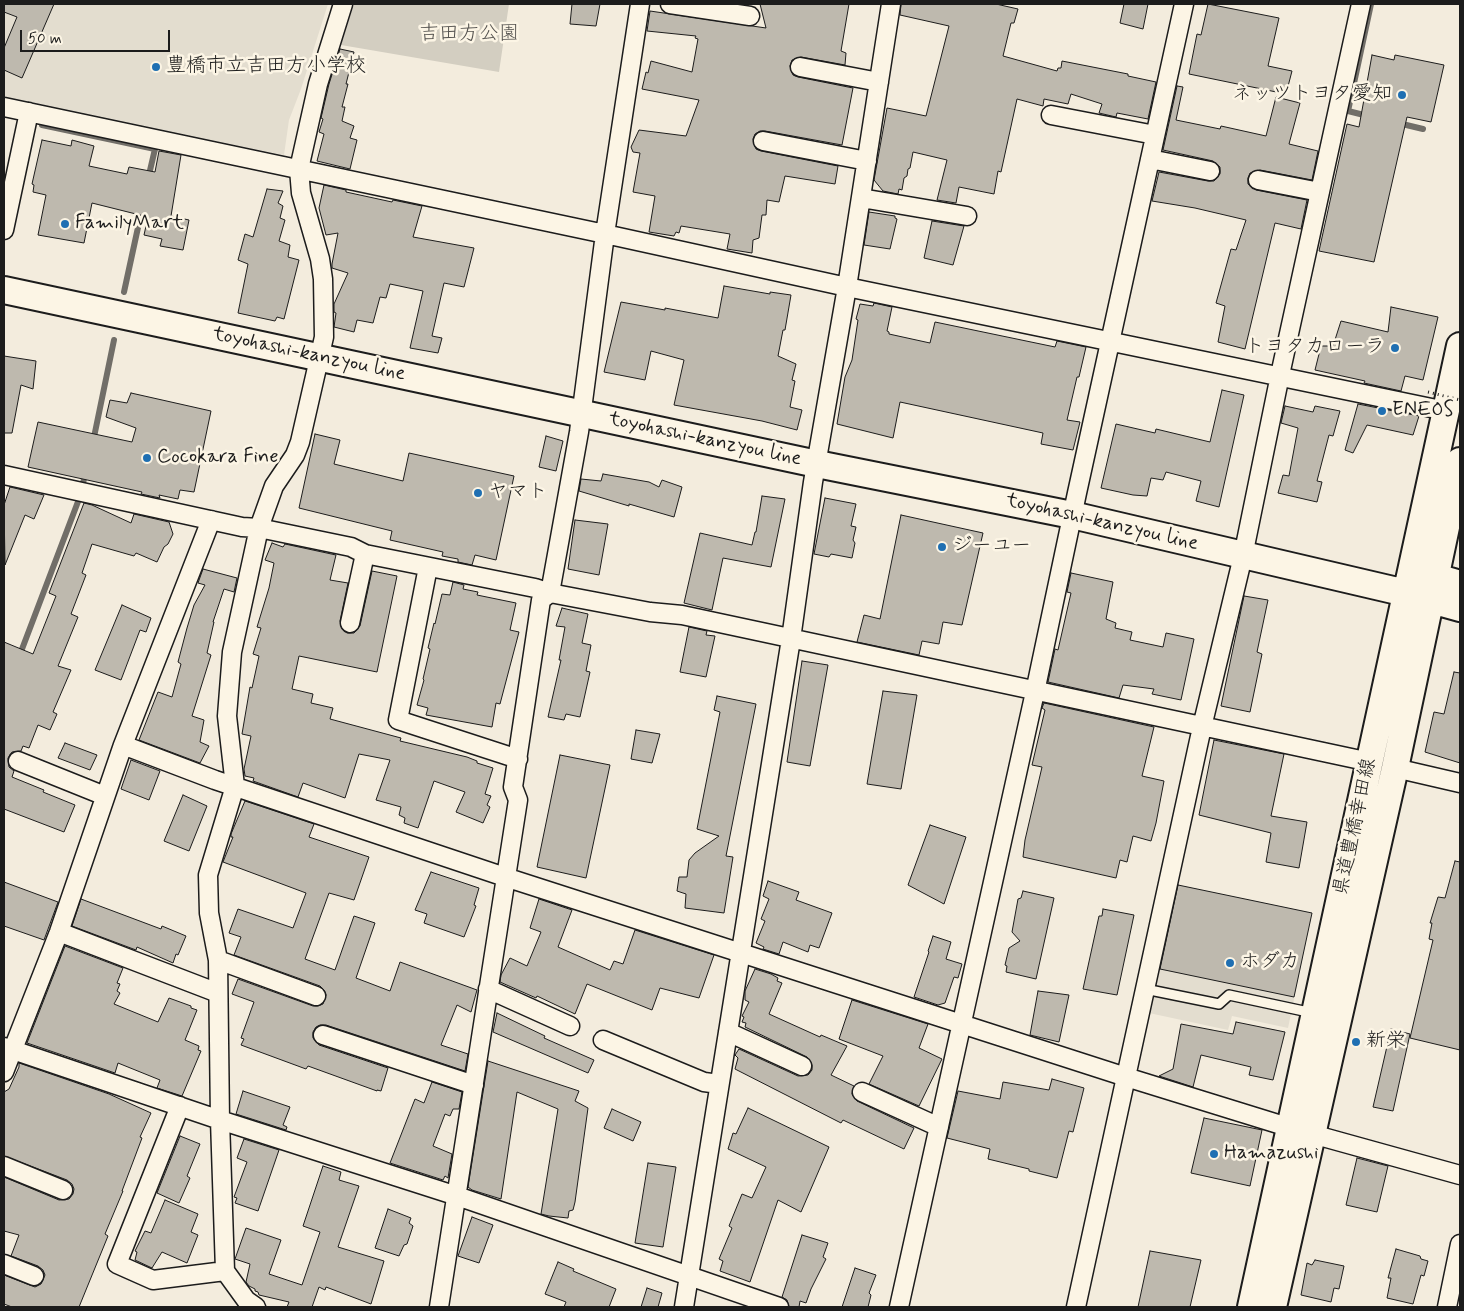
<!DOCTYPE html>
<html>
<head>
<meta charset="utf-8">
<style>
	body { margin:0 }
	#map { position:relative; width:1464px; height:1311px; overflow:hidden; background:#f3ecdd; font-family:Mynerve,sans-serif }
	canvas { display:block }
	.frame { position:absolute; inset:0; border:5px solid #1c1c1c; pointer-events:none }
	.scale { position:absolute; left:20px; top:30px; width:150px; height:22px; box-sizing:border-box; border:2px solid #1c1c1c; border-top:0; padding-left:6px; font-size:15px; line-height:18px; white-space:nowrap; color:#1c1c1c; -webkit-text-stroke:4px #fcf5e5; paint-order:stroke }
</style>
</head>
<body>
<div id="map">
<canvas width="1464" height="1311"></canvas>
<div class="frame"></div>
<div class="scale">50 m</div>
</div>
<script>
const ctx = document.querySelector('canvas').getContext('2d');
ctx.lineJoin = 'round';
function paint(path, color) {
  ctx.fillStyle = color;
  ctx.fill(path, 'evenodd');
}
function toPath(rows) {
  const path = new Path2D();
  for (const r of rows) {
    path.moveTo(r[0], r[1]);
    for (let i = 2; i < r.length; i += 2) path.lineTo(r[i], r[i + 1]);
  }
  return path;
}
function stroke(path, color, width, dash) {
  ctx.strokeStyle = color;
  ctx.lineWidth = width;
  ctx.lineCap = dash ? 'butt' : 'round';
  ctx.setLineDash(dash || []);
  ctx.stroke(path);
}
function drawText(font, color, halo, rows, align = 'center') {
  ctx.font = font + ' Mynerve,"Klee One",sans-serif';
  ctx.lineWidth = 5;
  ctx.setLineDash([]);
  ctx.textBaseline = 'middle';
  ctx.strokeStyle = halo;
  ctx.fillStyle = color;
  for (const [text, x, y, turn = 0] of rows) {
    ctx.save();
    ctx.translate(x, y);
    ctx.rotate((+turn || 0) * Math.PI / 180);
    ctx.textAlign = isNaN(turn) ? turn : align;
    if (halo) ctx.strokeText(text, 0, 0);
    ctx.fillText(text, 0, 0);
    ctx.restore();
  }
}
paint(toPath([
	[4,4,328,4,301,89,289,120,284,155,4,101],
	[1176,885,1312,913,1288,1028,1232,1016,1228,1030,1149,1013]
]), '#e3ddcf');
paint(toPath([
	[354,4,509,4,499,72,341,45]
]), '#d3cec1');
stroke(toPath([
	[1368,116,1348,111,1371,4],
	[1398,123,1423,129],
	[42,125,155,149,148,179],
	[124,292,142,209],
	[93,442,114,340],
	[19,657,79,499,86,471]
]), '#716e68', 6);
const building = toPath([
	[4,4,54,4,22,78,4,70,4,48,17,17,4,12,4,4],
	[572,4,600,4,596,26,570,24,572,4],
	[760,4,849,4,841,51,846,53,845,65,801,57,792,60,790,66,793,75,798,77,853,88,842,145,765,131,760,131,755,134,753,139,756,149,761,151,838,166,835,184,785,176,779,202,767,200,766,215,762,215,759,238,753,240,752,253,727,249,730,234,681,226,679,233,676,232,674,236,649,232,655,196,633,192,640,153,633,152,631,147,639,130,686,136,699,100,642,89,646,72,648,73,651,61,692,72,698,39,695,38,696,36,647,31,650,11,766,28,760,4],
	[901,4,996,4,1018,9,1014,23,1011,23,1003,56,1057,71,1058,68,1061,68,1062,61,1128,74,1128,76,1156,82,1148,119,1117,113,1116,117,1099,113,1102,104,1071,94,1068,104,1044,99,1043,106,1017,99,1001,172,998,171,994,194,959,187,956,203,937,200,947,160,913,152,910,168,908,169,907,176,904,178,902,190,899,189,898,194,883,191,874,180,887,108,926,116,949,26,900,15,901,4],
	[1124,4,1148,4,1143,29,1120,23,1124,4],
	[1208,4,1279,18,1268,66,1292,71,1286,94,1189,74,1197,34,1201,35,1208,4],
	[340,49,354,52,346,84,348,84,342,107,345,107,342,121,354,126,350,138,357,140,350,169,317,161,324,134,319,132,323,119,321,118,329,84,340,49],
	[1372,55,1394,60,1395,55,1444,65,1431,122,1407,117,1374,262,1319,251,1347,124,1359,127,1372,55],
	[1177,86,1183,87,1176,120,1220,129,1221,126,1266,136,1276,97,1300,103,1289,144,1318,151,1312,180,1260,170,1250,173,1248,178,1248,184,1256,190,1307,200,1301,229,1275,223,1245,349,1218,342,1225,306,1216,303,1231,249,1236,250,1246,220,1195,208,1152,201,1159,172,1208,181,1214,181,1220,174,1220,167,1213,161,1163,150,1177,86],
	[42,140,71,146,72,140,94,146,89,166,127,174,129,167,155,172,159,151,181,155,171,216,189,220,183,250,160,246,162,239,144,235,148,217,92,203,84,243,38,235,46,195,33,192,34,185,32,184,42,140],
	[324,185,346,190,346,192,392,202,393,200,422,206,413,237,474,248,464,287,444,283,432,336,442,338,438,353,410,348,423,291,390,284,386,298,380,297,373,323,357,320,354,332,334,327,336,313,334,312,334,304,348,273,332,268,332,264,338,233,326,235,319,208,324,185],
	[267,189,283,191,278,203,283,206,280,218,285,220,279,241,290,245,288,257,299,260,284,319,277,317,275,321,238,313,248,264,238,260,245,234,253,237,267,189],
	[869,212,895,216,895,218,897,219,890,249,864,245,869,212],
	[932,221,964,226,953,265,924,258,932,221],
	[724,286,770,294,770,292,791,295,785,330,783,330,778,356,796,364,792,380,795,381,790,407,802,410,797,430,762,421,674,405,684,360,651,351,645,380,604,372,621,302,665,310,665,308,718,318,724,286],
	[874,303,892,307,887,331,889,332,889,334,930,343,935,322,1055,347,1057,341,1086,347,1079,377,1077,377,1067,420,1080,422,1073,450,1041,444,1043,433,900,402,893,438,837,424,845,377,852,360,858,320,856,319,860,304,873,306,874,303],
	[1391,307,1438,317,1423,380,1405,376,1401,391,1364,383,1365,381,1315,370,1321,346,1333,346,1341,321,1388,332,1391,307],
	[4,356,36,361,33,389,21,385,12,433,4,433,4,356],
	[1222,390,1244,395,1219,507,1196,501,1201,481,1166,472,1163,480,1151,478,1147,496,1133,495,1101,488,1116,424,1155,433,1156,429,1210,442,1222,390],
	[131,393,211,411,194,492,180,490,178,499,159,495,160,498,141,494,142,492,28,467,38,422,132,442,136,428,106,417,110,400,127,403,131,393],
	[1358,404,1419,416,1413,435,1367,425,1353,453,1345,450,1358,404],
	[1285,406,1313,412,1315,406,1340,411,1333,436,1329,435,1317,481,1322,482,1317,502,1278,493,1283,475,1289,476,1298,428,1281,423,1285,406],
	[315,434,340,440,334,464,403,481,409,453,514,476,496,560,475,555,472,565,458,562,458,559,442,556,443,552,390,540,392,531,299,508,315,434],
	[546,436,563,441,556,471,539,467,546,436],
	[603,474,649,482,659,487,662,480,682,487,674,517,629,504,629,506,579,491,581,479,601,481,603,474],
	[10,487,44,495,34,519,25,515,5,565,4,505,10,487],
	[762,496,785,499,771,567,723,558,712,610,684,603,700,533,752,545,755,532,756,532,762,496],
	[825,498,856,504,851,526,856,527,853,540,855,543,852,558,831,554,829,557,814,554,825,498],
	[84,503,92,505,131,523,134,514,169,522,173,534,168,544,164,547,157,562,136,553,134,556,92,544,82,573,86,575,71,614,78,617,58,666,71,670,53,712,57,714,50,730,38,725,29,748,23,746,21,751,12,752,8,758,9,767,14,771,12,777,44,790,43,792,75,805,64,832,4,809,4,642,33,654,56,596,49,593,84,503],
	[901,515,983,533,962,625,943,622,939,644,922,641,919,655,857,642,864,615,880,619,901,515],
	[575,520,608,524,599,575,568,569,575,520],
	[272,543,283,547,285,544,336,555,330,580,348,583,340,621,343,630,347,633,354,633,360,626,372,571,397,576,377,672,299,656,292,689,313,694,311,703,333,708,330,719,401,738,400,741,467,757,477,761,477,763,493,768,485,794,491,796,487,805,490,807,483,823,456,812,465,792,434,781,418,828,404,823,405,818,399,815,401,807,376,800,390,760,359,754,345,798,303,783,298,797,253,781,254,778,245,776,244,769,251,736,242,734,250,687,252,688,259,656,253,654,261,628,257,627,269,588,274,563,265,560,272,543],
	[203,569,237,578,234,592,224,589,213,622,214,622,207,653,211,655,192,716,204,720,200,742,209,746,200,763,139,740,158,692,172,697,181,664,178,662,187,628,194,605,205,585,198,583,203,569],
	[1071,573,1113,582,1106,619,1116,623,1115,628,1132,632,1130,640,1163,647,1166,633,1194,639,1181,700,1152,694,1154,689,1123,685,1119,698,1048,682,1055,649,1058,650,1071,593,1067,592,1071,573],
	[453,582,464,585,463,589,478,592,477,595,516,603,510,630,519,632,500,704,496,703,492,727,426,715,428,708,417,705,424,680,423,679,430,649,428,648,434,623,435,624,442,594,450,595,453,582],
	[1244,596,1268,600,1257,652,1262,654,1250,712,1221,706,1244,596],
	[122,605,151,618,146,632,140,630,121,680,95,670,122,605],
	[562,608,588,614,582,643,591,645,586,671,590,672,580,717,566,714,564,720,548,717,561,660,559,660,565,627,556,626,562,608],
	[689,627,707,631,706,635,715,636,706,677,680,672,689,627],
	[802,661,828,665,810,766,787,762,802,661],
	[1454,672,1460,673,1460,763,1425,752,1434,712,1444,714,1454,672],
	[883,691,917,695,901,789,867,784,883,691],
	[717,696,756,704,726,856,733,857,724,913,685,908,686,894,677,891,679,877,687,877,689,860,695,853,719,836,697,829,720,712,714,710,717,696],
	[1044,703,1154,727,1142,776,1164,781,1156,823,1151,841,1133,836,1127,862,1120,860,1116,878,1023,857,1025,840,1042,767,1032,765,1045,710,1042,708,1044,703],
	[636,730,660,734,652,763,631,759,636,730],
	[1214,740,1284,754,1271,816,1307,822,1299,868,1266,862,1271,833,1199,815,1214,740],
	[65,743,97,755,90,770,58,758,65,743],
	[560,755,610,765,586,878,537,867,560,755],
	[131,760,160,771,149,800,121,789,131,760],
	[183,795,207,806,189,851,164,841,183,795],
	[245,801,314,824,309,837,369,857,354,900,329,893,305,959,335,970,354,916,375,923,356,978,390,991,400,962,477,990,471,1012,457,1005,441,1045,468,1054,465,1071,326,1025,320,1025,316,1027,313,1032,313,1038,319,1045,388,1068,381,1091,377,1090,377,1091,308,1066,306,1069,241,1045,244,1039,241,1038,254,1002,232,994,238,979,313,1006,318,1006,323,1004,326,995,324,990,320,986,234,955,241,937,229,933,238,909,293,928,306,893,223,862,233,837,231,837,231,834,245,801],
	[930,825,966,837,944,904,908,885,930,825],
	[1455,861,1460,862,1460,1050,1410,1038,1433,940,1429,939,1432,923,1430,923,1438,897,1445,898,1455,861],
	[431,872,479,888,474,905,476,906,464,937,424,923,427,914,415,910,431,872],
	[768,881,799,892,796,900,832,913,819,948,810,945,808,952,783,942,779,954,763,949,764,947,756,943,765,921,761,919,769,899,763,896,768,881],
	[4,882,58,902,44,940,4,926,4,882],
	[1178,885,1312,913,1294,997,1160,969,1178,885],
	[1023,891,1054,898,1036,979,1006,972,1007,966,1005,965,1009,948,1020,941,1012,932,1018,899,1021,898,1023,891],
	[81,899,161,929,162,926,186,936,178,955,176,954,173,963,137,947,136,950,72,926,81,899],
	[539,899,572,910,558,947,610,970,614,961,623,964,635,930,714,955,699,998,660,988,652,1010,587,984,575,1014,537,996,536,998,500,982,501,975,510,958,527,966,541,932,530,928,539,899],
	[1103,909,1134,915,1117,995,1083,989,1099,916,1102,916,1103,909],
	[933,936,951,942,946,959,962,964,958,978,954,977,945,1003,938,1005,914,997,929,952,928,951,933,936],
	[65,946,123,968,117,983,120,984,117,991,120,993,114,1004,158,1022,169,998,191,1006,191,1008,197,1010,185,1040,199,1046,198,1050,201,1051,182,1096,157,1088,160,1080,118,1063,115,1073,27,1043,65,946],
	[755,969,771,974,778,978,777,981,782,983,769,1014,820,1037,821,1035,847,1046,831,1075,854,1086,852,1094,857,1101,914,1128,904,1149,843,1120,841,1123,735,1069,738,1058,735,1055,739,1049,798,1076,808,1075,812,1070,812,1065,807,1057,745,1027,746,1023,742,1022,744,1017,742,1016,749,1002,745,1000,745,991,755,969],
	[1038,991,1069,995,1059,1042,1030,1035,1038,991],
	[852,1000,928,1024,919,1048,942,1059,919,1106,869,1084,883,1056,839,1039,852,1000],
	[497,1013,545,1036,544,1038,594,1060,588,1073,493,1032,497,1013],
	[1236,1022,1285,1032,1273,1080,1249,1075,1251,1067,1201,1055,1193,1087,1159,1076,1173,1069,1181,1024,1233,1034,1236,1022],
	[1391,1029,1410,1034,1393,1111,1373,1107,1391,1029],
	[488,1061,579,1091,575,1101,588,1108,575,1202,573,1210,569,1211,568,1218,549,1216,541,1214,558,1109,517,1092,501,1199,472,1190,468,1187,488,1061],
	[19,1063,109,1094,151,1113,140,1137,142,1138,122,1191,123,1191,105,1234,108,1236,79,1307,12,1307,4,1304,4,1275,35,1287,41,1284,45,1275,43,1270,38,1266,11,1256,19,1235,4,1231,4,1177,59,1200,69,1199,73,1194,74,1189,72,1184,67,1180,4,1156,4,1092,9,1089,19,1067,19,1063],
	[1052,1079,1084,1088,1073,1132,1069,1131,1057,1178,1029,1171,1029,1169,988,1159,990,1149,947,1138,958,1091,1000,1099,1003,1082,1049,1090,1052,1079],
	[432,1082,462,1092,459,1109,453,1109,450,1116,445,1114,433,1146,452,1154,448,1178,445,1176,443,1180,390,1163,415,1099,424,1103,432,1082],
	[243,1091,290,1107,283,1125,287,1127,286,1130,236,1114,243,1091],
	[748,1108,829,1147,801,1212,778,1200,750,1282,720,1271,723,1261,719,1259,732,1228,729,1226,742,1194,752,1198,766,1167,728,1149,733,1133,736,1134,748,1108],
	[612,1109,641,1122,633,1141,604,1128,612,1109],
	[1204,1118,1262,1130,1250,1186,1191,1173,1204,1118],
	[180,1136,200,1144,187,1176,190,1178,179,1203,157,1193,180,1136],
	[244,1139,279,1150,258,1211,235,1203,237,1198,234,1197,247,1162,237,1158,244,1139],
	[1357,1158,1388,1166,1377,1212,1346,1205,1357,1158],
	[648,1163,676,1167,663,1247,635,1243,648,1163],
	[323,1166,341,1172,339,1180,359,1186,338,1247,384,1261,371,1304,326,1287,325,1290,319,1287,312,1307,287,1307,289,1302,259,1295,258,1292,255,1291,255,1289,249,1286,246,1282,250,1264,235,1259,246,1228,281,1240,269,1274,302,1285,320,1232,303,1226,323,1166],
	[165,1200,198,1214,191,1232,198,1235,187,1263,162,1252,152,1268,135,1260,137,1252,135,1251,145,1231,151,1233,165,1200],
	[388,1209,411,1218,409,1223,413,1226,407,1244,404,1245,399,1256,375,1248,388,1209],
	[472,1217,493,1225,479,1263,458,1256,472,1217],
	[802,1235,828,1243,823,1257,826,1259,811,1289,806,1303,800,1301,799,1307,789,1307,787,1300,782,1297,802,1235],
	[1396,1249,1420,1256,1421,1259,1428,1261,1424,1276,1421,1275,1413,1304,1387,1298,1391,1278,1388,1278,1396,1249],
	[1150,1251,1201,1260,1190,1307,1138,1307,1150,1251],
	[1315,1260,1344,1266,1339,1289,1334,1288,1331,1302,1301,1295,1307,1263,1312,1265,1315,1260],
	[558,1262,574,1269,573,1271,616,1289,609,1307,564,1307,566,1302,545,1294,558,1262],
	[855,1268,876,1275,869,1293,871,1295,868,1307,842,1307,855,1268],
	[647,1288,662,1293,658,1307,641,1307,647,1288]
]);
paint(building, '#beb9ae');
stroke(building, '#1c1c1c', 1);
const lane = toPath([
	[1145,989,1219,1004,1229,995,1313,1013]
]);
const street = toPath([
	[670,4,750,16],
	[800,67,879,82],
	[4,107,605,234,847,287,1446,411],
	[1051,115,1155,135],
	[763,141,867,161],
	[1150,159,1210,171],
	[1258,180,1320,192],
	[861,198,967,216],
	[4,230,29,112],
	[4,475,242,527,259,528,351,547,365,554,535,588,550,593,650,612,682,615,1370,762],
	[428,567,398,720,518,759],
	[350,623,365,554],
	[123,745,215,780,505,877,1126,1077,1291,1128],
	[18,761,105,796],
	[1395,768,1460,783],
	[59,932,218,993],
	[218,960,316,996],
	[488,989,570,1026],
	[728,1032,802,1066],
	[323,1035,474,1085],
	[603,1040,704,1082,719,1084],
	[4,1047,220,1120,457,1196,779,1307],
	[4,1072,59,932,123,745,211,520],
	[862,1092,939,1127],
	[180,1106,117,1264,153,1280,225,1271],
	[1312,1134,1460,1175],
	[4,1166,63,1190],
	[4,1264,34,1276],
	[256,1307,246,1300,225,1271,220,1120,218,960,209,913,208,875,235,786,227,716,232,652,259,528,274,486,295,455,300,442,324,337,323,279,320,259,301,193,299,169,318,84,343,4],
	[439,1307,518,800,513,787,541,600,550,593,579,432,605,234,640,4],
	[684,1307,791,639,813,482,847,287,891,4],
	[899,1307,1035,692,1077,493,1184,4],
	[1076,1307,1202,727,1243,556,1280,375,1361,4],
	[1447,1307,1460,1244]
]);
const secondary = toPath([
	[4,290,817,464,1072,515,1406,593,1460,608],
	[1420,586,1436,577,1460,584],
	[1251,1307,1460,346],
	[1273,1307,1395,768,1460,461]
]);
stroke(lane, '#1c1c1c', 12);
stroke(street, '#1c1c1c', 21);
stroke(secondary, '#1c1c1c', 30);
stroke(lane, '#fcf5e5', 9);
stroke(street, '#fcf5e5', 18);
stroke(secondary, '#fcf5e5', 26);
stroke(toPath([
	[1428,392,1460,400]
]), '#1c1c1c', 3, [1, 4]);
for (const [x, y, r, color] of [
	[156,67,5,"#1f6fb2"],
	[1402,95,5,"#1f6fb2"],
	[65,224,5,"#1f6fb2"],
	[1395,348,5,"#1f6fb2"],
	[1382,411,5,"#1f6fb2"],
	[147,458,5,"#1f6fb2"],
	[478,493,5,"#1f6fb2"],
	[942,547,5,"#1f6fb2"],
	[1230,963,5,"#1f6fb2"],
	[1356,1042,5,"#1f6fb2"],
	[1214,1154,5,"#1f6fb2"]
]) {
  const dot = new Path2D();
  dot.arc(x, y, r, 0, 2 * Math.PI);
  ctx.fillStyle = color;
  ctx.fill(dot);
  stroke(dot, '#fcf5e5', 2);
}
drawText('20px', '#53514e', '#fcf5e5', [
	["吉田方公園",469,35]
]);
drawText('20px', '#1c1c1c', '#fcf5e5', [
	["豊橋市立吉田方小学校",166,67],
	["ネッツトヨタ愛知",1392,95,"right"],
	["FamilyMart",75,224],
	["トヨタカローラ",1385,348,"right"],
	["ENEOS",1392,411],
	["Cocokara Fine",157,458],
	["ヤマト",488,493],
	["ジーユー",952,547],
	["ホダカ",1240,963],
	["新栄",1366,1042],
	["Hamazushi",1224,1154]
], 'left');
drawText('20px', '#1c1c1c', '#fcf5e5', [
	["toyohashi-kanzyou line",309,355,12],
	["toyohashi-kanzyou line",705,440,12],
	["toyohashi-kanzyou line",1102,523,13],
	["県道豊橋幸田線",1356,827,-78]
]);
</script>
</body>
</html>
